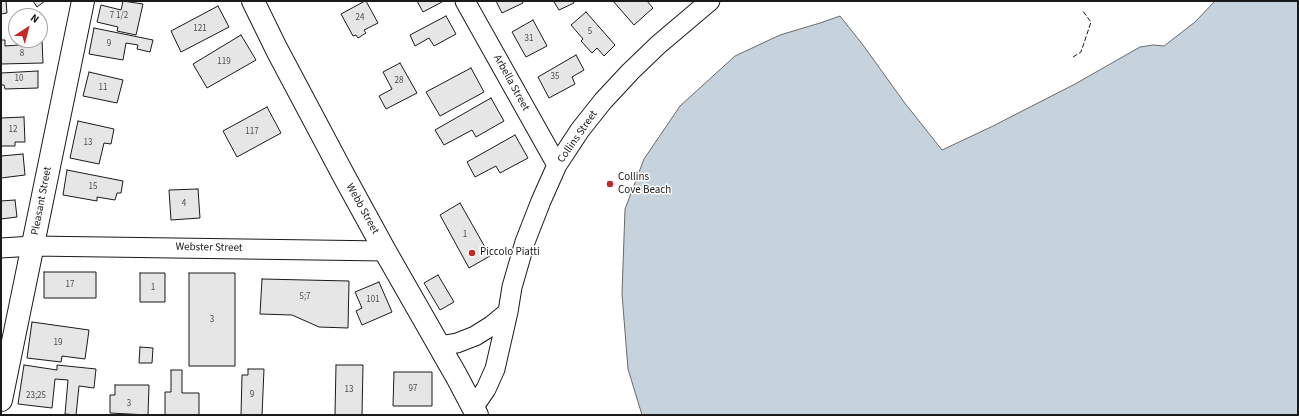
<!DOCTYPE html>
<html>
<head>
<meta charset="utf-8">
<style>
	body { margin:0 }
	#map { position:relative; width:1299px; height:416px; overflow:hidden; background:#fff; font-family:"Source Sans 3",sans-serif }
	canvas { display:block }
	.frame { position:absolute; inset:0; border:2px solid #1a1a1a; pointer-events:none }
	.north { position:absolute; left:8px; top:8px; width:40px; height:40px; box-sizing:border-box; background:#fff; border:1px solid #a3a3a3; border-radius:50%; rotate:36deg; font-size:11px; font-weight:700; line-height:16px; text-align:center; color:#1a1a1a }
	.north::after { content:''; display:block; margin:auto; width:14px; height:18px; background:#c62828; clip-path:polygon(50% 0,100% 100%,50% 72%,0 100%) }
</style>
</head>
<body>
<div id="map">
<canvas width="1299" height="416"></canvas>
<div class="frame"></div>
<div class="north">N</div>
</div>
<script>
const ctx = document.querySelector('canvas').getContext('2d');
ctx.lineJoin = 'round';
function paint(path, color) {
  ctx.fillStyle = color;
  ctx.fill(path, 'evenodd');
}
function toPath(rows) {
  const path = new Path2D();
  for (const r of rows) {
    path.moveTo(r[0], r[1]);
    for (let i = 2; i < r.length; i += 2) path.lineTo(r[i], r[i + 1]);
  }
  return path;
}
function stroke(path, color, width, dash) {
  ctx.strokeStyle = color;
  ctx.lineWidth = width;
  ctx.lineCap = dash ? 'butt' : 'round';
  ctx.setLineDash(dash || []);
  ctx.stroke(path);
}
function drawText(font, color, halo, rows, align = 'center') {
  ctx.font = font + ' "Source Sans 3",sans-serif';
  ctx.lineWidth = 3;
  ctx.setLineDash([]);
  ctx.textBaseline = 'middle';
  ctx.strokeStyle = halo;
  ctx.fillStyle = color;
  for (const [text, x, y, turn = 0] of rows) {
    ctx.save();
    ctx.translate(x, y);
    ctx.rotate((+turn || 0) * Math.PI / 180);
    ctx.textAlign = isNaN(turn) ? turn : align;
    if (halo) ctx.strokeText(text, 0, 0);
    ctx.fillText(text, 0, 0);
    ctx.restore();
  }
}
const water = toPath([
	[1215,1,1298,1,1298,415,642,415,628,369,622,294,625,209,644,159,680,106,735,56,780,35,820,23,840,16,863,45,904,102,942,150,991,127,1075,84,1140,47,1153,45,1164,46,1195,22,1215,1]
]);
paint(water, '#c6d2dc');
stroke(water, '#6a6a6a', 1);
const building = toPath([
	[1,1,6,1,7,13,1,14,1,1],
	[33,1,45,1,37,7,33,1],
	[123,1,143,4,136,35,117,31,118,27,97,22,101,5,121,10,123,1],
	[365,1,366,1,378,23,364,30,366,33,358,38,356,35,353,36,341,14,365,1],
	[417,1,442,1,442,2,423,12,417,1],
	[496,1,522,1,523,3,502,13,496,1],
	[556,1,573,1,574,3,559,10,554,2,556,1],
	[613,1,647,1,653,8,634,25,613,1],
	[218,6,229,27,181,52,171,31,218,6],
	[586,12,615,45,604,56,597,48,592,53,581,41,583,39,571,25,586,12],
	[446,16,456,34,434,46,429,38,415,46,410,35,446,16],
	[533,20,547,46,526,57,512,32,533,20],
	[94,28,153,40,150,52,137,49,138,45,126,43,123,60,89,54,94,28],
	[241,35,256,60,207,88,193,64,241,35],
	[1,40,5,40,5,46,19,45,18,42,42,40,43,63,1,64,1,40],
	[576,55,584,70,572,77,575,84,549,98,538,77,576,55],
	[400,63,417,93,386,109,379,96,392,89,383,72,400,63],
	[471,68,484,92,440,116,426,92,471,68],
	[38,71,38,88,5,89,4,85,1,85,1,73,38,71],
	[89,72,123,80,117,103,83,96,89,72],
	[491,98,504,121,476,137,472,130,444,145,435,130,491,98],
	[267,107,281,133,237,157,223,131,267,107],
	[24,117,25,142,15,142,15,146,1,146,1,118,24,117],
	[78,121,114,129,111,144,104,143,99,164,70,158,78,121],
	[515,135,528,158,500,173,496,166,475,177,467,162,515,135],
	[23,154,25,175,1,178,1,156,23,154],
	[67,170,123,181,121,193,117,193,115,200,97,197,97,201,63,195,67,170],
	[198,189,200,218,171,220,169,190,198,189],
	[15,200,17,217,1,219,1,201,15,200],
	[460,203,490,256,469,268,440,215,460,203],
	[44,272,96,272,96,298,44,298,44,272],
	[140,273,165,273,165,302,140,302,140,273],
	[189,273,235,273,235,366,189,366,189,273],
	[438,275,454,302,440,310,424,283,438,275],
	[262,279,349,281,348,328,319,327,292,315,260,314,262,279],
	[379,282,392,312,362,325,356,311,362,308,355,292,379,282],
	[32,322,89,330,85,359,62,356,61,362,27,358,32,322],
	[140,347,153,348,152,363,139,363,140,347],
	[24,365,57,370,57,365,96,369,94,388,79,386,76,415,65,414,68,380,55,379,52,408,18,404,24,365],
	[336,365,363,365,362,415,335,415,336,365],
	[248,369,264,369,262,415,241,415,242,375,248,375,248,369],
	[171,370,182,370,182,393,199,393,199,415,165,415,165,392,171,392,171,370],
	[394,372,432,372,432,406,393,406,394,372],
	[115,385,149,385,148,415,110,413,110,395,115,395,115,385]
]);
paint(building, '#e6e6e6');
stroke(building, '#1a1a1a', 1);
const minor = toPath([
	[465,1,557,165],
	[1,248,33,246,385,251],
	[439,346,457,343,475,336,491,326,508,312],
	[473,408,486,389,495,369,508,312,512,287,525,242,541,201,557,165,580,130,603,101,630,72,658,45,710,1]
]);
const secondary = toPath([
	[253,1,277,50,345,178,385,251,457,377,477,415],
	[1,400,83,1]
]);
stroke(minor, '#1a1a1a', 21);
stroke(secondary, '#1a1a1a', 24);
stroke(minor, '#fff', 19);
stroke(secondary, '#fff', 22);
stroke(toPath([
	[1073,57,1081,52,1091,22,1082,10]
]), '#1a1a1a', 1, [5, 2]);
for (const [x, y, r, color] of [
	[610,184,4,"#c62828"],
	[472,253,4,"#c62828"]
]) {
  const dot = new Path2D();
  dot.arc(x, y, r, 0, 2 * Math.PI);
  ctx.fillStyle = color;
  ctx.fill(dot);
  stroke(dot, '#fff', 1.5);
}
drawText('9px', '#4d4d4d', null, [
	["7 1/2",119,16],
	["24",360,18],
	["121",200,29],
	["5",590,32],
	["31",529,39],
	["9",109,44],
	["8",22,54],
	["119",224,62],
	["35",555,77],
	["10",19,79],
	["28",399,81],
	["11",103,88],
	["12",13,130],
	["117",252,132],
	["13",88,143],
	["15",93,187],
	["4",184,204],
	["1",465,235],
	["17",70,285],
	["1",153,288],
	["5;7",305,297],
	["101",373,300],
	["3",212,320],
	["19",58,343],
	["97",413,389],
	["13",349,390],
	["9",252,395],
	["23;25",36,396],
	["3",129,404]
]);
drawText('11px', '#1a1a1a', '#fff', [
	["Arbella Street",511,83,61],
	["Collins Street",578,137,-55],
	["Pleasant Street",42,201,-79],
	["Webb Street",362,209,61],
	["Webster Street",209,248,1]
]);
drawText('11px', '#1a1a1a', '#fff', [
	["Collins",618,178],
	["Cove Beach",618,191],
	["Piccolo Piatti",480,253]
], 'left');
</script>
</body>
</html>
